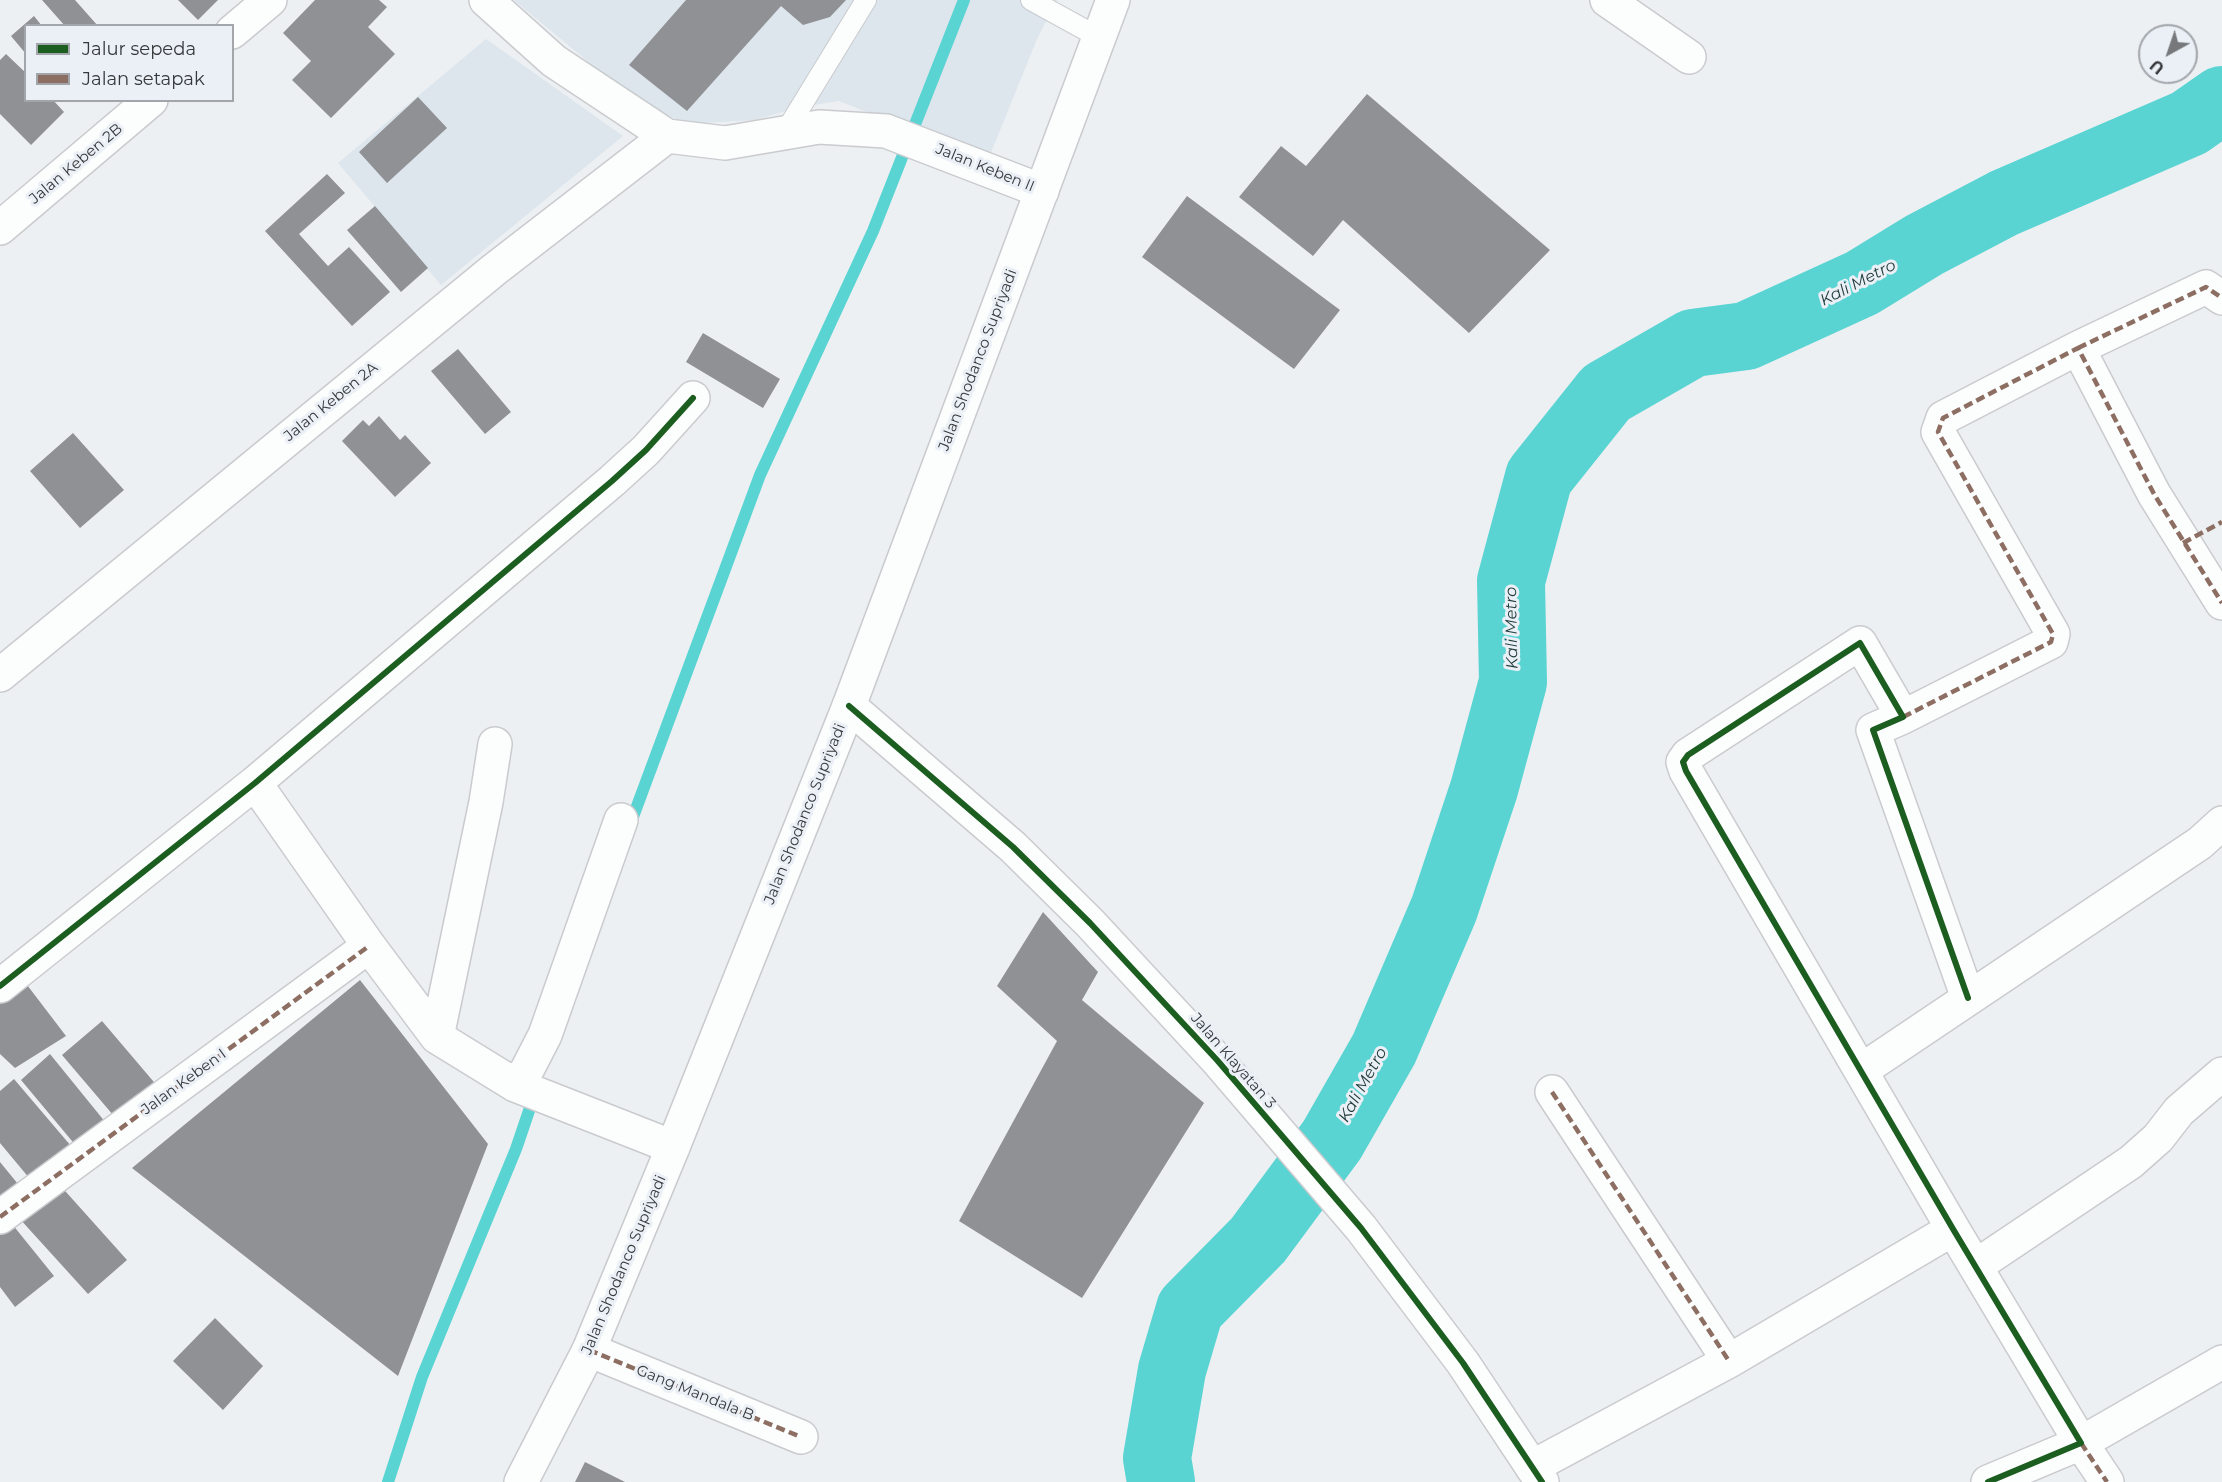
<!DOCTYPE html>
<html>
<head>
<meta charset="utf-8">
<style>
	body { margin:0 }
	#map { position:relative; width:2222px; height:1482px; overflow:hidden; background:#edf0f3; font-family:Montserrat,sans-serif }
	canvas { display:block }
	.legend { position:absolute; left:24px; top:24px; width:210px; height:78px; box-sizing:border-box; background:#eaf0f6; border:2px solid #a2a6ab; margin:0; padding:8px 10px; list-style:none; font-size:18px; color:#36383b }
	.legend li { display:flex; align-items:center; gap:12px; height:30px }
	.legend b { width:30px; border:2px solid #a2a6ab }
	.north { position:absolute; left:2138px; top:24px; width:60px; height:60px; box-sizing:border-box; background:#eaf0f6; border:2px solid #a2a6ab; border-radius:50%; rotate:220deg; font-size:16px; font-weight:700; line-height:24px; text-align:center; color:#36383b }
	.north::after { content:''; display:block; margin:auto; width:21px; height:27px; background:#76787b; clip-path:polygon(50% 0,100% 100%,50% 72%,0 100%) }
</style>
</head>
<body>
<div id="map">
<canvas width="2222" height="1482"></canvas>
<ul class="legend">
<li><b style="height:8px;background:#1b5e20"></b>Jalur sepeda</li>
<li><b style="height:8px;background:#8d6e63"></b>Jalan setapak</li>
</ul>
<div class="north">U</div>
</div>
<script>
const ctx = document.querySelector('canvas').getContext('2d');
ctx.lineJoin = 'round';
function paint(path, color) {
  ctx.fillStyle = color;
  ctx.fill(path, 'evenodd');
}
function toPath(rows) {
  const path = new Path2D();
  for (const r of rows) {
    path.moveTo(r[0], r[1]);
    for (let i = 2; i < r.length; i += 2) path.lineTo(r[i], r[i + 1]);
  }
  return path;
}
function stroke(path, color, width, dash) {
  ctx.strokeStyle = color;
  ctx.lineWidth = width;
  ctx.lineCap = dash ? 'butt' : 'round';
  ctx.setLineDash(dash || []);
  ctx.stroke(path);
}
function drawText(font, color, halo, rows, align = 'center') {
  ctx.font = font + ' Montserrat,sans-serif';
  ctx.lineWidth = 6;
  ctx.setLineDash([]);
  ctx.textBaseline = 'middle';
  ctx.strokeStyle = halo;
  ctx.fillStyle = color;
  for (const [text, x, y, turn = 0] of rows) {
    ctx.save();
    ctx.translate(x, y);
    ctx.rotate((+turn || 0) * Math.PI / 180);
    ctx.textAlign = isNaN(turn) ? turn : align;
    if (halo) ctx.strokeText(text, 0, 0);
    ctx.fillText(text, 0, 0);
    ctx.restore();
  }
}
paint(toPath([
	[514,0,1057,0,1037,39,988,160,839,101,801,107,754,120,686,124,628,95],
	[486,39,623,136,441,285,338,163]
]), '#dde5ed');
stroke(toPath([
	[630,825,760,475,873,231,964,0],
	[388,1482,422,1377,516,1149,535,1093]
]), '#59d4d2', 12);
stroke(toPath([
	[1161,1482,1157,1458,1172,1370,1190,1309,1258,1240,1332,1140,1384,1049,1444,909,1484,789,1513,682,1511,581,1539,477,1606,393,1693,343,1746,336,1862,283,1924,245,2004,203,2189,123,2222,100]
]), '#59d4d2', 68);
paint(toPath([
	[42,0,75,0,98,26,65,26],
	[178,0,218,0,198,20],
	[315,0,379,0,387,7,368,27,395,54,331,118,292,80,311,61,283,33],
	[686,0,846,0,830,17,803,25,781,6,687,111,629,65],
	[34,16,42,26,26,26,26,54,11,36],
	[6,54,26,73,26,100,53,100,64,112,31,145,0,114,0,60],
	[1367,94,1550,250,1469,333,1343,220,1313,256,1239,197,1281,146,1306,166],
	[418,97,447,128,387,183,359,152],
	[327,174,345,193,299,234,328,266,349,247,390,292,352,326,265,231],
	[1187,196,1340,310,1294,369,1142,257],
	[375,206,428,268,401,292,347,230],
	[703,333,780,379,763,408,686,362],
	[458,349,511,412,485,434,431,371],
	[379,416,400,440,405,435,431,463,395,497,342,441,363,420,369,426],
	[73,433,124,490,80,528,30,471],
	[1043,912,1098,972,1082,1000,1204,1103,1082,1298,959,1221,1057,1041,997,986],
	[21,977,66,1036,15,1068,0,1054,0,995],
	[360,980,488,1144,398,1376,132,1168],
	[102,1021,159,1088,119,1122,62,1055],
	[50,1054,106,1123,77,1147,21,1080],
	[14,1079,71,1146,30,1179,0,1143,0,1091],
	[0,1162,18,1184,0,1199],
	[58,1183,127,1260,88,1294,19,1218],
	[8,1219,54,1276,15,1307,0,1287,0,1225],
	[215,1318,263,1366,223,1410,173,1361],
	[585,1462,625,1482,575,1482]
]), '#909194');
const service = toPath([
	[1031,0,1100,38],
	[784,134,866,0]
]);
const minor = toPath([
	[486,0,554,61,667,136,725,143,819,127,886,131,1042,191],
	[1607,0,1689,57],
	[232,32,270,0],
	[0,228,151,100],
	[2078,348,2206,287,2222,298],
	[0,675,495,269,667,136],
	[1903,717,2051,642,2053,634,1938,432,1943,418,2078,348,2154,494,2222,603],
	[255,783,369,946,437,1037,515,1085,673,1147],
	[0,986,255,783,612,481,646,450,693,398],
	[1968,998,1873,730,1903,717,1860,643,1688,755,1683,762,1686,771,1953,1229,2081,1443,1988,1482],
	[437,1037,486,802,495,744],
	[1862,1070,2200,843,2222,823],
	[515,1085,527,1070,545,1035,621,820],
	[1552,1092,1729,1361],
	[0,1217,369,946],
	[1976,1266,2131,1162,2158,1138,2179,1111,2222,1074],
	[589,1350,801,1437],
	[1532,1467,1729,1361,1953,1229],
	[2107,1482,2081,1443,2222,1362]
]);
const tertiary = toPath([
	[849,706,1013,847,1090,923,1217,1060,1361,1228,1463,1363,1542,1482]
]);
const primary = toPath([
	[521,1482,589,1350,673,1147,849,706,1113,0]
]);
stroke(service, '#c9cbce', 22);
stroke(minor, '#c9cbce', 36);
stroke(tertiary, '#c9cbce', 36);
stroke(primary, '#c9cbce', 36);
stroke(service, '#fcfdfd', 20);
stroke(minor, '#fcfdfd', 33);
stroke(tertiary, '#fcfdfd', 33);
stroke(primary, '#fcfdfd', 33);
stroke(toPath([
	[2078,348,2206,287,2222,298],
	[2183,543,2222,522],
	[1903,717,2051,642,2053,634,1938,432,1943,418,2078,348,2154,494,2222,603],
	[1552,1092,1729,1361],
	[0,1217,369,946],
	[589,1350,801,1437],
	[2081,1443,2107,1482]
]), '#8d6e63', 4.5, [9, 4.5]);
stroke(toPath([
	[849,706,1013,847,1090,923,1217,1060,1361,1228,1463,1363,1542,1482],
	[0,986,255,783,612,481,646,450,693,398],
	[1968,998,1873,730,1903,717,1860,643,1688,755,1683,762,1686,771,1953,1229,2081,1443,1988,1482]
]), '#1b5e20', 6);
drawText('15px', '#36383b', '#eaf0f6', [
	["Jalan Keben 2B",76,164,-40],
	["Jalan Keben II",985,168,22],
	["Jalan Shodanco Supriyadi",978,360,-69],
	["Jalan Keben 2A",331,402,-39],
	["Jalan Shodanco Supriyadi",805,814,-68],
	["Jalan Klayatan 3",1233,1061,49],
	["Jalan Keben I",184,1082,-36],
	["Jalan Shodanco Supriyadi",624,1265,-67],
	["Gang Mandala B",695,1393,22]
]);
drawText('italic 16px', '#223c3b', '#eaf0f6', [
	["Kali Metro",1858,283,-27],
	["Kali Metro",1512,628,-91],
	["Kali Metro",1363,1085,-61]
]);
</script>
</body>
</html>
